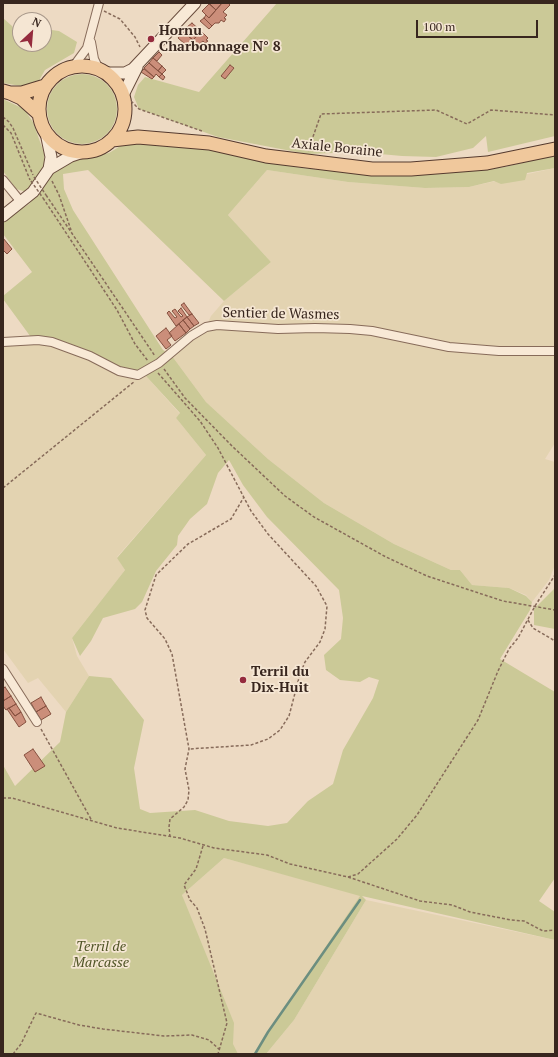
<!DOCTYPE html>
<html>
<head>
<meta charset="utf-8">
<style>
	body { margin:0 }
	#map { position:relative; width:558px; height:1057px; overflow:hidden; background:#eddac3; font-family:"PT Serif",serif }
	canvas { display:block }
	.frame { position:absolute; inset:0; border:4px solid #38261e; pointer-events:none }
	.north { position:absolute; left:12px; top:12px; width:40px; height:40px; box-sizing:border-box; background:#f5e6d3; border:1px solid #a9998b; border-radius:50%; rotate:26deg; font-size:11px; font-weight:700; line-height:16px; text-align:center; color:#38261e }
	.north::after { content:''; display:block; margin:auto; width:14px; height:18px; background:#952b3d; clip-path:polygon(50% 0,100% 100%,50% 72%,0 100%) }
	.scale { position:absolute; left:416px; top:20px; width:122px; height:18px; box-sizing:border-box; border:2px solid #38261e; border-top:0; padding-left:5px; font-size:12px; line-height:14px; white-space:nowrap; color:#38261e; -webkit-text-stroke:3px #f5e6d3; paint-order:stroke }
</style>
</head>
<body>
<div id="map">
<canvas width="558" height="1057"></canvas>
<div class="frame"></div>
<div class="north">N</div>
<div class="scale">100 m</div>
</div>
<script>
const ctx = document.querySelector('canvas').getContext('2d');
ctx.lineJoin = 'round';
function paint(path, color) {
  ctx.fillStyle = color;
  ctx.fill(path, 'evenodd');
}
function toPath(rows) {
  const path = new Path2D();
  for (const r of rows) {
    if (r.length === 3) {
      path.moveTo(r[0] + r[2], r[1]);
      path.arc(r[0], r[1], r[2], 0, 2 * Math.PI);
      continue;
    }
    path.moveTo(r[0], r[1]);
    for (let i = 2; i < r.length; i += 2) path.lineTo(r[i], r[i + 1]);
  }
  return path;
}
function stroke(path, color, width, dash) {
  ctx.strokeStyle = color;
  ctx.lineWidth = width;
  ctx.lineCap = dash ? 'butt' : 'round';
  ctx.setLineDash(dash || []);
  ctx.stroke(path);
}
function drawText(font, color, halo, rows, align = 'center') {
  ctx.font = font + ' "PT Serif",serif';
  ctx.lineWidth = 3.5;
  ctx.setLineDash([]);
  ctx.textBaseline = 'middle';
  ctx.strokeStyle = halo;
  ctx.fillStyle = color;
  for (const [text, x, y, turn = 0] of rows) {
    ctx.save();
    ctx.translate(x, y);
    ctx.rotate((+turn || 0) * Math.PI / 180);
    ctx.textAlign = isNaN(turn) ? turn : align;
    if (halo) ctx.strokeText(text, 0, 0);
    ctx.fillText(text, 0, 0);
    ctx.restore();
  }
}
paint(toPath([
	[555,168,555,443,545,459,555,462,555,565,549,580,532,602,526,595,509,588,472,585,460,570,451,570,394,544,324,503,268,459,206,402,172,356,206,327,211,316,224,301,271,262,228,215,267,170,348,182,425,188,469,187],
	[33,340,71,352,124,377,146,376,180,414,176,418,206,455,117,557,125,570,72,638,77,656,89,676,66,712,38,678,28,683,3,649,3,342],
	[224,858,361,895,253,1054,237,1054,232,1044,182,895],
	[366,900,555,940,555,1054,266,1054,294,1020]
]), '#e3d3b1');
paint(toPath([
	[277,3,555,3,555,136,488,152,486,136,473,148,436,157,402,156,358,152,307,154,218,137,139,109,134,97,138,85,145,77,199,92],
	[3,18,12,26,15,33,20,30,20,44,44,44,44,29,59,31,77,42,74,53,45,70,37,84,21,86,3,83],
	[82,109,35],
	[3,99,24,109,33,122,44,153,45,171,27,192,16,189,3,171],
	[141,142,219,149,248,157,302,168,354,173,439,174,505,167,555,155,555,168,527,173,525,180,501,184,494,181,469,187,425,188,348,182,267,170,228,215,271,262,224,301,88,170,63,174,64,189,73,210,163,350,172,356,206,402,268,459,324,503,394,544,451,570,460,570,472,585,509,588,526,596,532,602,530,610,500,659,555,692,555,878,539,901,555,912,555,940,362,896,366,900,294,1020,266,1054,253,1054,360,896,224,858,182,895,234,1023,233,1044,238,1054,3,1054,3,765,15,786,60,742,66,712,89,676,111,678,144,720,134,768,140,809,150,813,195,810,229,821,268,826,287,823,308,801,333,784,343,750,373,698,379,680,369,677,360,682,340,680,326,670,324,655,341,639,343,618,339,590,267,517,243,485,229,460,218,473,207,504,190,519,178,536,177,545,156,571,142,602,135,609,103,618,91,641,80,656,72,638,125,570,117,558,206,455,176,418,180,413,146,376,124,377,71,352,33,340,3,299,3,296,32,272,3,234,3,220,29,204,51,175,74,159,109,153,122,145],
	[555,588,555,629,534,625,534,609]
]), '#cbc997');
stroke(toPath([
	[255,1054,268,1032,360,900]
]), '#6c8e80', 2.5);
const building = toPath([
	[209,3,222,3,216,10,209,3],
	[222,3,228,3,230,5,223,12,227,15,224,18,226,19,224,22,221,20,219,23,215,23,212,26,204,18,206,15,209,18,222,3],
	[209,4,216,10,209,18,202,11,209,4],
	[204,18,212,26,209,29,200,21,204,18],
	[192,23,201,31,197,36,187,27,192,23],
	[187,27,197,36,193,40,183,32,187,27],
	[201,31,208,38,206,40,208,41,205,43,203,41,192,50,178,38,183,32,193,40,201,31],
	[159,52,162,55,157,61,153,58,159,52],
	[153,58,162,66,158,71,149,63,153,58],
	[149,63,162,74,159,77,156,74,154,77,144,68,149,63],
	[230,65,234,68,225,79,221,76,230,65],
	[162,66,166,70,162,74,165,77,163,80,159,77,162,74,158,71,162,66],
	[144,69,154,77,152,79,141,72,144,69],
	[3,238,12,249,7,254,3,250,3,238],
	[184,303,192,314,189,315,181,305,184,303],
	[181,308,187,317,176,326,167,313,169,311,175,318,177,317,172,311,175,309,181,317,183,316,178,311,181,308],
	[192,314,199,323,194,326,187,317,192,314],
	[187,317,194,326,190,329,183,320,187,317],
	[183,320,190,329,186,333,179,324,183,320],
	[179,324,186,333,175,341,169,333,179,324],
	[166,328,172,336,167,340,171,345,166,349,156,336,166,328],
	[5,687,11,696,3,701,3,689,5,687],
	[11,696,16,704,6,710,3,706,3,701,11,696],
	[41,697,46,706,36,712,31,703,41,697],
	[16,704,21,712,15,716,9,708,16,704],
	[46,706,51,714,41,720,36,712,46,706],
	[9,708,15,716,21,712,26,722,19,727,7,709,9,708],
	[33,749,45,766,35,772,24,755,33,749]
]);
paint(building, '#cb8e7a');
stroke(building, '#865140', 1);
const street = toPath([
	[91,42,94,59,99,69],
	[73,67,87,48,99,3],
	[3,180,21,202],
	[3,342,38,340,52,342,90,356,119,371,138,375,159,363,191,336,206,327,217,325,278,329,315,328,350,329,372,331,449,347,499,351,555,351],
	[3,669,37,722]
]);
const secondary = toPath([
	[107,73,125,73,133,69,195,3],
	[123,95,137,67],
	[46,133,51,157,49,169],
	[3,216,33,192,49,169,71,156,83,152]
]);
const primary = toPath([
	[82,109,43],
	[3,91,10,93,22,93,45,86],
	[10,93,21,98,39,114],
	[112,140,138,137,209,143,266,156,372,169,411,169,487,163,555,149]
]);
stroke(street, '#876b5a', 10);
stroke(secondary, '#694c3d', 13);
stroke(primary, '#553a2e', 15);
stroke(toPath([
	[104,11,120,19,135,37,140,47],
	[131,101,139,109,202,131],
	[3,117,9,122,13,128,33,175],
	[3,125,11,133,30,180],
	[308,151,321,114,436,110,467,124,491,110,555,115],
	[52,181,59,195,71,230],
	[46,195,155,356],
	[43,198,117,310,135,344,148,361],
	[164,369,185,398,232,446,285,496,314,517,386,557,427,576,503,601,555,610],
	[158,373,200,421,218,448,251,511,268,534,316,586,327,606,325,629,320,642,305,662,300,674,289,716,280,730,268,739,251,745,189,749],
	[3,488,135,381],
	[528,620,533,628,555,641],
	[41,729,92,821],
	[3,798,12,798,117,828,180,838,214,848,267,855,290,864,339,875,348,877,358,874,397,839,417,815,478,720,498,671,509,649,518,638,535,606,555,575],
	[170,837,169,827,170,819,184,807,188,800,189,790,185,769,189,749,172,654,165,639,147,618,145,610,156,575,188,544,231,519,244,497],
	[203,846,196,869,184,885,190,900,197,908,205,929,227,1023,218,1054],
	[348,877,420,901,452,905,470,912,511,920,524,921,543,931,555,930],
	[13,1054,21,1044,36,1013,79,1025,103,1029,164,1036,192,1035,209,1040,220,1050]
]), '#876b5a', 1.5, [3, 2]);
stroke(street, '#f8e9d6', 8);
stroke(secondary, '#f8e9d6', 11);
stroke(primary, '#f0c89c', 13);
stroke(toPath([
	[34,177,46,195],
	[31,181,43,198]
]), '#876b5a', 1.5, [3, 2]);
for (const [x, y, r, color] of [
	[151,39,4,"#952b3d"],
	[243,680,4,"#952b3d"]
]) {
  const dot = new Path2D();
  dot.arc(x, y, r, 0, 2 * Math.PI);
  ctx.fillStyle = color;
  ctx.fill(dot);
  stroke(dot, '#f5e6d3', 1.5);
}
drawText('bold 14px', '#38261e', '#f5e6d3', [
	["Hornu",159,31],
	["Charbonnage N° 8",159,47],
	["Terril du",251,672],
	["Dix-Huit",251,688]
], 'left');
drawText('14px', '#38261e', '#f5e6d3', [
	["Axiale Boraine",337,148,6],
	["Sentier de Wasmes",281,314,1]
]);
drawText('italic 14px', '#4f5425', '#f5e6d3', [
	["Terril de",101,947],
	["Marcasse",101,963]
]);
</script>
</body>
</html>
